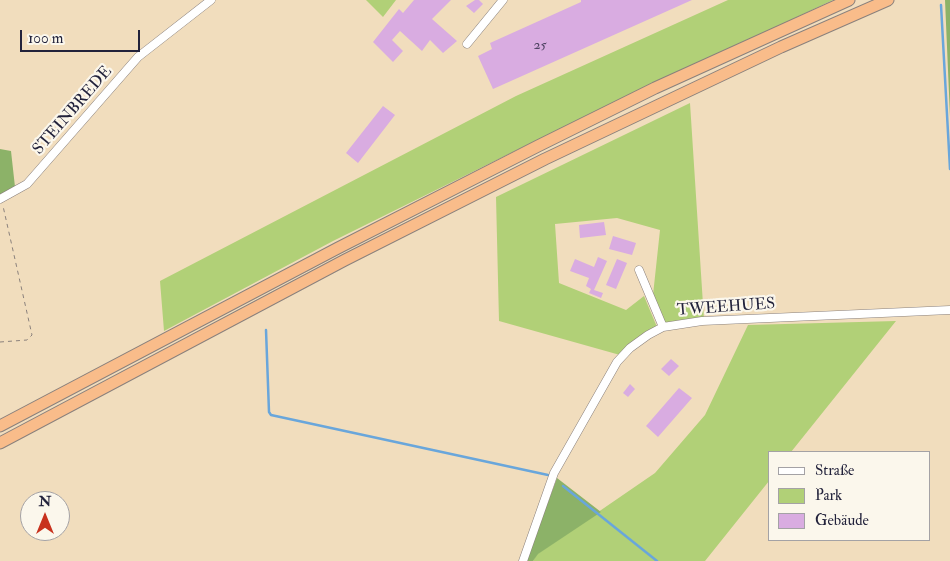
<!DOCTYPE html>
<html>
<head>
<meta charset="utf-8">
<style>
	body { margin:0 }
	#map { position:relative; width:950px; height:561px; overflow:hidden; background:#f1ddbd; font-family:"IM FELL Double Pica",serif }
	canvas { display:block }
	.legend { position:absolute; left:768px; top:451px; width:162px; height:90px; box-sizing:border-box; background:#fbf7ec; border:1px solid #a4a2a5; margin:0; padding:6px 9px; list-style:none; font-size:15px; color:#22223b }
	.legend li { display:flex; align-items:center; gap:10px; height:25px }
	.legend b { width:25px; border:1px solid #a4a2a5 }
	.north { position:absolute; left:20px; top:491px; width:50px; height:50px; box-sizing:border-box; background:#fbf7ec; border:1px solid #a4a2a5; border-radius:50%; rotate:0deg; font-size:14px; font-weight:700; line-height:20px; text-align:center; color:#22223b }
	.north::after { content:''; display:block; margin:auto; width:18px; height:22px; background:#c8321e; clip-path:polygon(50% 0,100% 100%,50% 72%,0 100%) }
	.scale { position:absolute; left:20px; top:30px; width:120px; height:22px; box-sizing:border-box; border:2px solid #22223b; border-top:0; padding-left:6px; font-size:15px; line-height:18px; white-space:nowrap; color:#22223b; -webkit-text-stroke:4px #fbf7ec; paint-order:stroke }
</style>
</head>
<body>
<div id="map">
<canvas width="950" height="561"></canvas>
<ul class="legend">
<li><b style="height:6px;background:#fff"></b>Straße</li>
<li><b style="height:14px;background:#b1d077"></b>Park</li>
<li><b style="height:14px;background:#d9ace1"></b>Gebäude</li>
</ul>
<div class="north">N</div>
<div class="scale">100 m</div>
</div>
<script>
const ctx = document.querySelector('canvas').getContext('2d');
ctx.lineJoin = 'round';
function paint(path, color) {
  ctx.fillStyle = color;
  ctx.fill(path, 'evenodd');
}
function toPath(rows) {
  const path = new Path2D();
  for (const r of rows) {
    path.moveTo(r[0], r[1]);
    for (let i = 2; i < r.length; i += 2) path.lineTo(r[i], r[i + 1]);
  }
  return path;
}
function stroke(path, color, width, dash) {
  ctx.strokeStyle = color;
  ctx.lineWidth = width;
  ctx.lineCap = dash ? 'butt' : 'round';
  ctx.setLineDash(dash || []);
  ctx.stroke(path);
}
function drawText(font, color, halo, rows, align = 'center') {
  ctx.font = font + ' "IM FELL Double Pica",serif';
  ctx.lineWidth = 4.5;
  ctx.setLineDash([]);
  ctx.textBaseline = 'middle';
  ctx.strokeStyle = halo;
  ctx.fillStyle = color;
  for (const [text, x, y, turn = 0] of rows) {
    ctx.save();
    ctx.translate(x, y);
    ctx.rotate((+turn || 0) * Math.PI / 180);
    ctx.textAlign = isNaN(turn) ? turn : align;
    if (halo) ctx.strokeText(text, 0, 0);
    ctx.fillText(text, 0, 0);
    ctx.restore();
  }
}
paint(toPath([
	[366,0,396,0,383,17],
	[728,0,833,0,535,141,333,241,164,331,160,281,516,96],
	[690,103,704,320,666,323,663,321,653,295,660,230,617,218,555,224,559,283,626,310,644,296,657,327,620,355,499,321,496,197],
	[896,321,791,452,769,452,769,481,705,561,533,561,537,554,655,473,705,415,748,325]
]), '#b1d077');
paint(toPath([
	[945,0,950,0,950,117],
	[0,149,11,151,15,187,0,195],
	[557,478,601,512,538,554,533,561,526,561]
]), '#8cb268');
stroke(toPath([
	[941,5,950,169],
	[266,330,269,412,271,415,548,475],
	[563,486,657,561]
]), '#69a6db', 2.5);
paint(toPath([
	[414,0,451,0,432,19,457,41,443,53,430,40,422,51,400,31,392,40,403,51,393,62,373,42,399,9,403,13],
	[475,0,479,0,483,4,474,13,466,6],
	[581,0,692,0,493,89,478,56,492,49,490,43,581,2],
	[383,106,395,115,358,163,346,153],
	[604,222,606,235,580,238,579,225],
	[613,236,636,243,632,255,609,249],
	[598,257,607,261,594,290,603,293,601,298,589,293,591,289,586,286,589,278,570,271,575,259,594,267],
	[617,259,627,263,616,289,606,285],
	[671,359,679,366,669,376,661,369],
	[630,384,635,389,628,397,623,393],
	[679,388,692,398,658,437,646,426]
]), '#d9ace1');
const minor = toPath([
	[467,44,503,0],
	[0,199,27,184,138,57,211,0],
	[639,270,663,327],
	[523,561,554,473,617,362,630,348,648,335,663,327,702,321,950,310]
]);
const highway = toPath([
	[0,426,338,248,538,146,655,88,849,0],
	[0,443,345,260,545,159,781,47,888,0]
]);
stroke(minor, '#8a807c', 9);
stroke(highway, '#8a807c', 13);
stroke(toPath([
	[0,342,27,340,32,335,3,206]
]), '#8a807c', 1, [4, 4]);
stroke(minor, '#fff', 8);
stroke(highway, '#f9bc8a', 11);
drawText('14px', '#504464', null, [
	["25",540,46]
]);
drawText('16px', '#22223b', '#fbf7ec', [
	["STEINBREDE",73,111,-49],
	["TWEEHUES",726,308,-4]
]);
</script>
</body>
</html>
